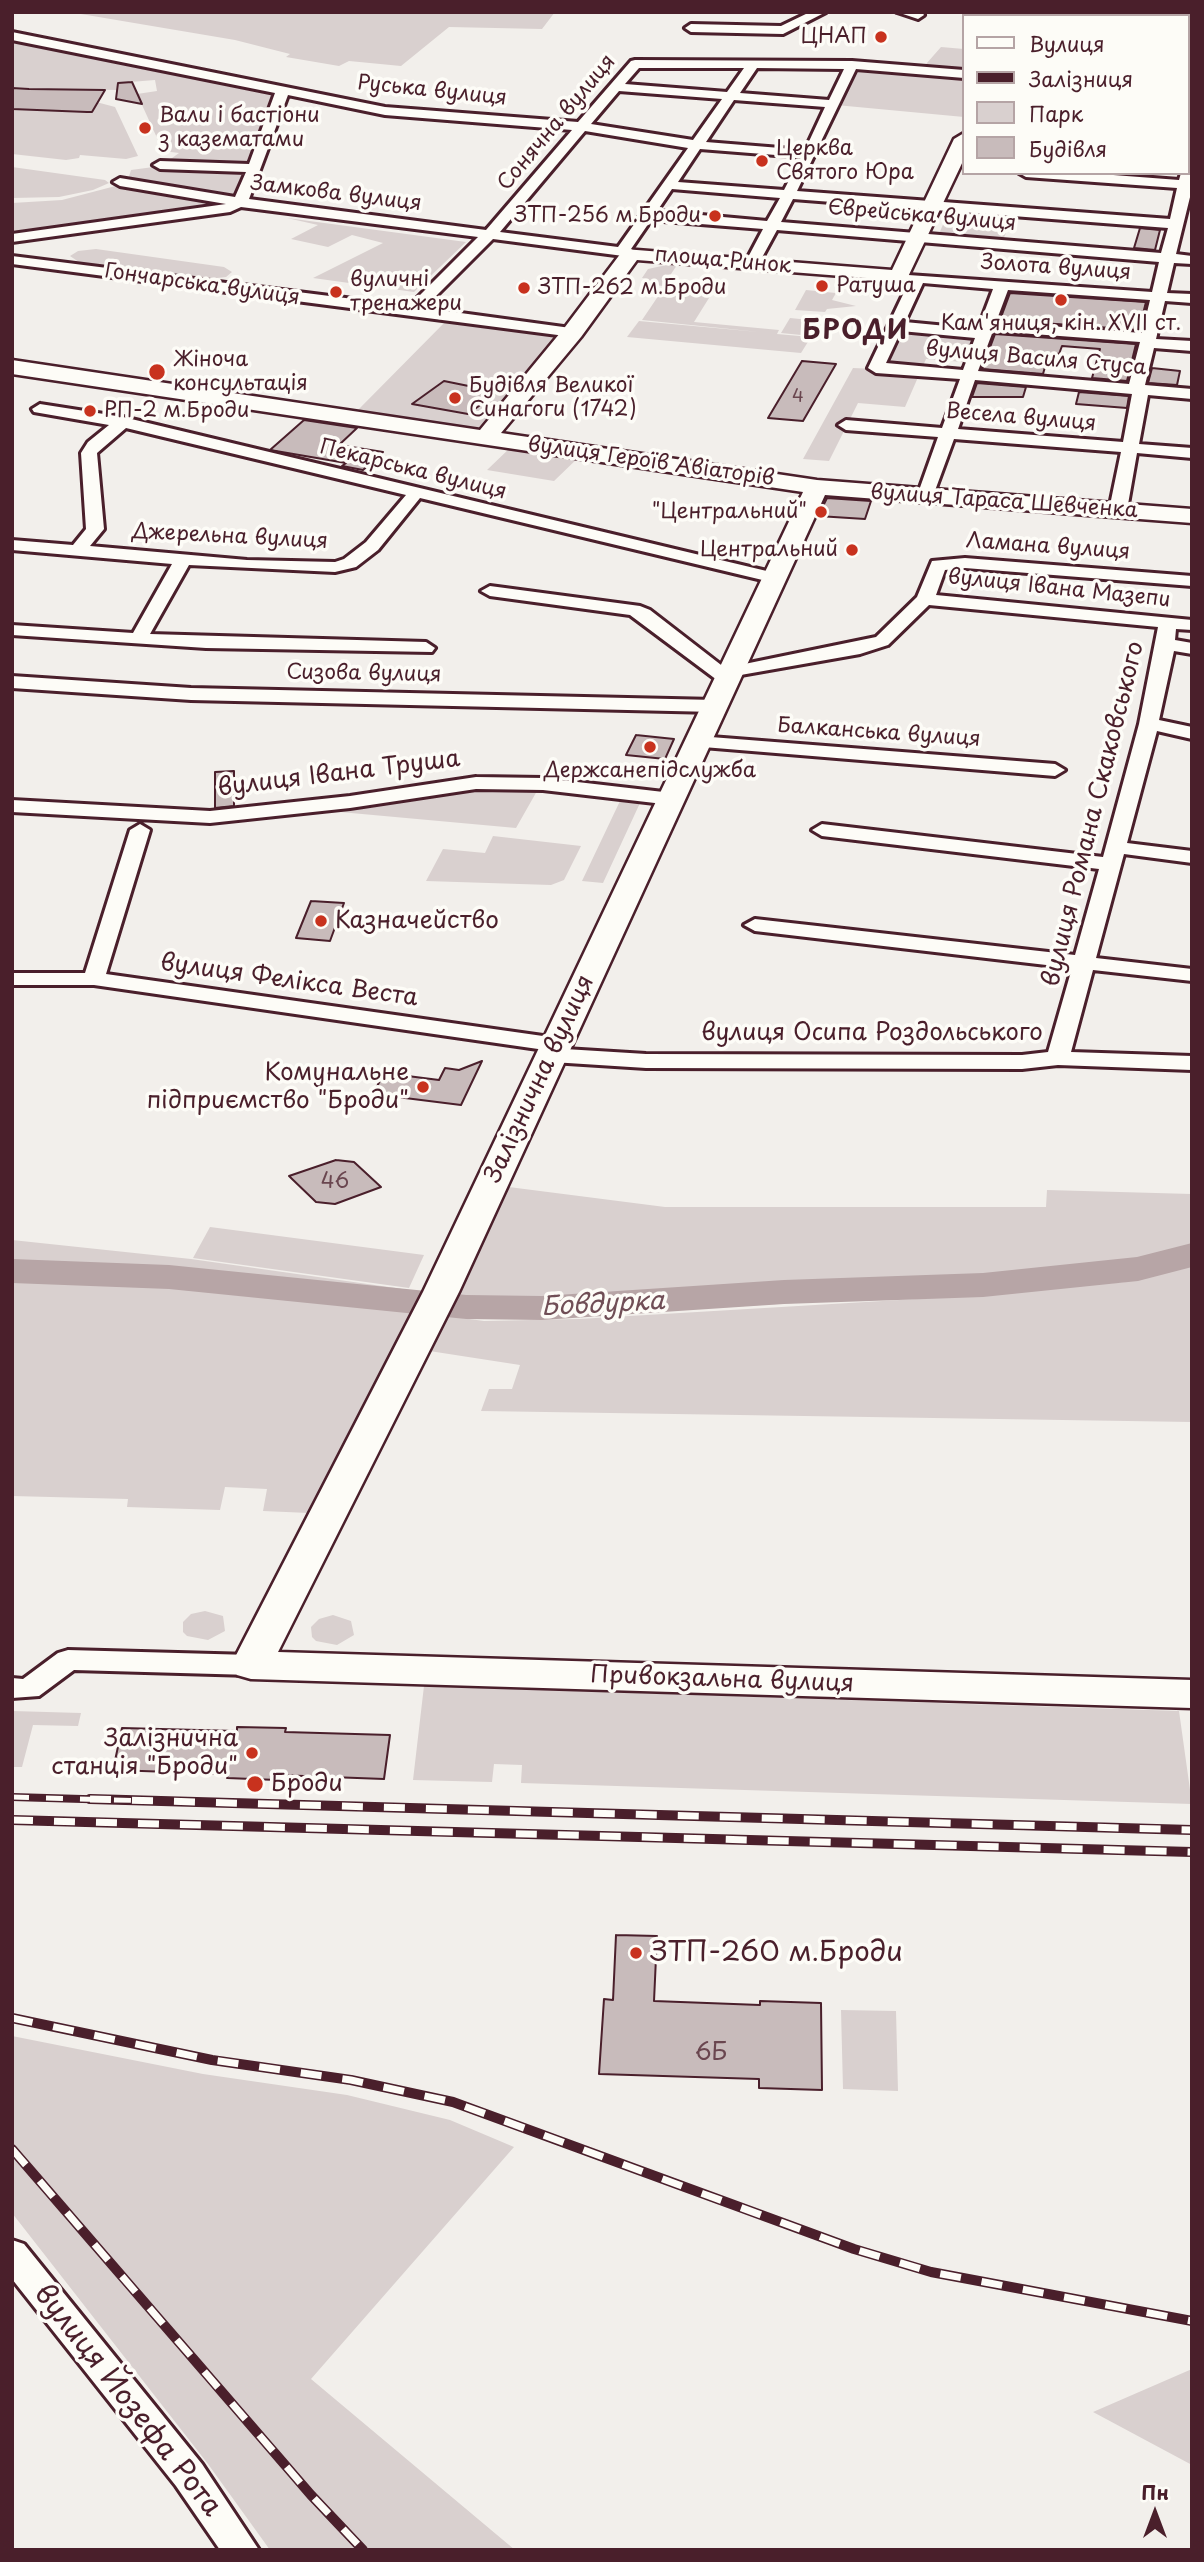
<!DOCTYPE html>
<html>
<head>
<meta charset="utf-8">
<style>
	body { margin:0 }
	#map { position:relative; width:1204px; height:2562px; overflow:hidden; background:#f2efeb; font-family:"Playpen Sans",sans-serif }
	canvas { display:block }
	.frame { position:absolute; inset:0; border:14px solid #4a1f2b; pointer-events:none }
	.legend { position:absolute; left:962px; top:14px; width:228px; height:161px; box-sizing:border-box; background:#fdfcf7; border:2px solid #b5a4a5; margin:0; padding:9px 12px; list-style:none; font-size:21px; color:#4a1f2b }
	.legend li { display:flex; align-items:center; gap:14px; height:35px }
	.legend b { width:35px; border:2px solid #b5a4a5 }
	.north { position:absolute; left:1120px; top:2478px; width:70px; height:70px; -webkit-text-stroke:5px #fdfcf7; paint-order:stroke; rotate:0deg; font-size:19px; font-weight:700; line-height:28px; text-align:center; color:#4a1f2b }
	.north::after { content:''; display:block; margin:auto; width:24px; height:32px; background:#4a1f2b; clip-path:polygon(50% 0,100% 100%,50% 72%,0 100%) }
</style>
</head>
<body>
<div id="map">
<canvas width="1204" height="2562"></canvas>
<div class="frame"></div>
<ul class="legend">
<li><b style="height:9px;background:#fdfcf7"></b>Вулиця</li>
<li><b style="height:9px;background:#4a1f2b"></b>Залізниця</li>
<li><b style="height:19px;background:#d9d0cf"></b>Парк</li>
<li><b style="height:19px;background:#c8bbbb"></b>Будівля</li>
</ul>
<div class="north">Пн</div>
</div>
<script>
const ctx = document.querySelector('canvas').getContext('2d');
ctx.lineJoin = 'round';
function paint(path, color) {
  ctx.fillStyle = color;
  ctx.fill(path, 'evenodd');
}
function toPath(rows) {
  const path = new Path2D();
  for (const r of rows) {
    path.moveTo(r[0], r[1]);
    for (let i = 2; i < r.length; i += 2) path.lineTo(r[i], r[i + 1]);
  }
  return path;
}
function stroke(path, color, width, dash) {
  ctx.strokeStyle = color;
  ctx.lineWidth = width;
  ctx.lineCap = dash ? 'butt' : 'round';
  ctx.setLineDash(dash || []);
  ctx.stroke(path);
}
function drawText(font, color, halo, rows, align = 'center') {
  ctx.font = font + ' "Playpen Sans",sans-serif';
  ctx.lineWidth = 7;
  ctx.setLineDash([]);
  ctx.textBaseline = 'middle';
  ctx.strokeStyle = halo;
  ctx.fillStyle = color;
  for (const [text, x, y, turn = 0] of rows) {
    ctx.save();
    ctx.translate(x, y);
    ctx.rotate((+turn || 0) * Math.PI / 180);
    ctx.textAlign = isNaN(turn) ? turn : align;
    if (halo) ctx.strokeText(text, 0, 0);
    ctx.fillText(text, 0, 0);
    ctx.restore();
  }
}
paint(toPath([
	[69,12,182,14,555,12,542,29,449,27,401,66,349,61,339,66,286,57,290,54,235,40],
	[12,38,277,90,238,197,206,192,229,203,12,235,12,203,62,200,127,183,131,170,161,166,179,153,163,151,137,94,157,91,155,80,118,83,117,90,12,88],
	[941,47,964,49,964,117,836,105,855,67,919,72],
	[72,99,100,103,115,107,138,156,126,159,80,155,79,158,66,160,12,154,12,109,92,112,97,103],
	[12,167,105,180,109,183,93,190,59,197,12,198],
	[287,218,466,242,414,292,313,278,383,243,352,235,328,247,291,239,318,225],
	[945,220,1009,226,1002,242,938,236],
	[96,249,224,267,232,272,226,277,208,279,79,262,70,256,78,251],
	[671,264,677,265,663,286,646,284,649,279,642,278,648,269],
	[665,286,714,290,694,322,779,330,777,334,811,337,801,353,627,337,639,321,759,332,642,320],
	[806,290,836,293,832,300,856,306,827,309,825,312,795,310],
	[790,318,820,321,811,336,781,333],
	[447,320,561,333,479,429,357,411],
	[895,326,975,333,963,362,926,359,905,407,858,403,829,461,803,459,853,368,875,369],
	[512,446,580,456,554,481,487,470],
	[478,790,537,791,516,828,340,812],
	[620,801,640,803,603,883,582,881],
	[493,836,581,846,564,880,551,885,426,881,443,849,485,853],
	[501,1186,665,1207,1046,1207,1047,1190,1192,1194,1192,1262,1122,1279,1027,1289,579,1316,484,1317,441,1313],
	[210,1227,424,1255,409,1288,193,1258],
	[12,1240,191,1259,424,1292,309,1513,263,1511,267,1489,225,1487,220,1510,127,1507,128,1499,12,1496],
	[1192,1266,1192,1422,481,1411,489,1389,512,1389,520,1365,423,1350,440,1315,484,1321,579,1319,933,1298,1125,1282],
	[205,1611,223,1616,225,1631,208,1640,187,1636,183,1632,183,1622,191,1614],
	[333,1615,351,1621,354,1635,337,1645,316,1641,312,1637,311,1627,319,1619],
	[424,1686,1179,1711,1192,1804,521,1783,522,1765,494,1764,492,1782,413,1780],
	[12,1711,81,1713,78,1726,33,1725,22,1767,12,1767],
	[841,2010,896,2011,898,2091,843,2089],
	[12,2036,203,2074,347,2095,450,2120,514,2147,311,2379,515,2550,270,2550,208,2464,12,2213],
	[1192,2369,1192,2465,1093,2412]
]), '#d9d0cf');
paint(toPath([
	[1192,1243,1192,1267,1138,1281,983,1297,784,1304,542,1320,466,1319,169,1289,12,1283,12,1259,169,1265,466,1295,542,1296,784,1280,983,1273,1137,1257,1192,1243]
]), '#b7a5a6');
const building = toPath([
	[132,82,142,104,116,99,118,83,132,82],
	[12,88,29,89,105,90,92,112,87,112,12,109,12,88],
	[1140,228,1160,230,1155,250,1134,248,1140,228],
	[1010,293,1146,302,1139,330,1000,320,1010,293],
	[995,334,1136,344,1127,381,1092,378,1100,349,1062,346,1059,354,1049,353,1043,374,982,369,995,334],
	[802,361,836,364,803,421,768,418,802,361],
	[1152,368,1180,371,1177,385,1148,383,1152,368],
	[444,381,498,392,468,414,412,404,444,381],
	[977,383,1026,387,1023,397,972,397,977,383],
	[1079,392,1129,396,1127,408,1076,404,1079,392],
	[304,420,357,428,339,445,383,452,363,470,342,466,346,463,270,450,304,420],
	[827,498,871,501,865,519,818,516,827,498],
	[636,735,674,739,665,759,626,755,636,735],
	[234,771,234,806,215,808,215,772,234,771],
	[311,901,344,903,330,941,296,938,311,901],
	[482,1061,461,1105,373,1094,384,1073,439,1080,445,1068,459,1070,482,1061],
	[336,1160,354,1162,381,1187,335,1204,316,1202,289,1176,336,1160],
	[237,1727,286,1728,285,1732,390,1735,384,1779,277,1775,277,1780,227,1778,228,1774,113,1770,122,1728,237,1731,237,1727],
	[616,1935,657,1936,654,2001,760,2005,760,2001,821,2003,822,2090,759,2088,759,2079,599,2074,604,1999,613,2000,616,1935]
]);
paint(building, '#c8bbbb');
stroke(building, '#4a1f2b', 2);
const street = toPath([
	[810,12,826,12,783,34,691,32,685,28,691,24,781,26,810,12],
	[897,12,922,12,924,15,918,19,897,12],
	[12,32,385,107,578,122,631,61,635,60,852,61,964,70,964,78,856,69,797,191,1170,219,1177,188,1026,177,1019,173,1087,173,1179,180,1181,173,1192,170,1192,189,1176,254,1192,256,1192,264,1174,263,1167,293,1192,294,1192,303,1165,301,1156,339,1192,341,1192,351,1154,348,1145,385,1192,389,1192,399,1148,395,1139,444,1192,448,1192,458,1137,453,1127,510,1118,515,1109,510,1121,452,954,439,933,496,925,501,917,496,938,437,846,430,838,425,846,420,942,428,960,379,876,373,868,368,909,282,894,280,894,274,1152,292,1159,262,777,230,759,263,752,267,745,263,763,229,651,220,631,249,638,253,631,257,493,239,424,308,578,329,578,335,573,337,12,264,12,256,409,306,478,237,241,207,230,212,12,242,12,234,226,204,120,186,113,182,120,178,235,197,246,172,160,169,153,165,160,161,249,164,275,93,12,40,12,32],
	[639,68,744,68,727,92,625,84,639,68],
	[757,68,844,69,829,100,740,93,757,68],
	[619,91,722,99,693,140,591,124,619,91],
	[288,95,385,115,572,130,486,230,249,199,288,95],
	[734,100,825,107,805,150,706,142,734,100],
	[585,131,688,148,618,247,500,232,585,131],
	[700,149,801,157,784,190,678,182,700,149],
	[672,189,780,198,767,221,657,211,672,189],
	[793,199,1168,228,1161,253,781,222,793,199],
	[923,283,993,289,978,329,905,322,923,283],
	[1008,290,1150,300,1142,333,996,322,1008,290],
	[901,331,975,338,963,370,886,363,901,331],
	[993,331,1140,342,1129,384,978,371,993,331],
	[975,380,1132,394,1123,442,958,429,975,380],
	[1192,56,1192,67,1188,68,1188,57,1192,56],
	[1188,135,1192,136,1192,144,1188,143,1188,135],
	[40,404,123,417,775,573,784,578,775,583,420,498,378,550,356,567,335,572,189,565,150,634,426,642,435,648,432,652,206,648,12,635,12,625,133,633,172,564,12,550,12,540,73,545,86,529,81,453,88,442,109,425,34,412,32,409,40,404],
	[126,428,406,495,366,542,344,559,335,562,247,560,90,546,104,529,97,453,126,428],
	[965,558,1192,576,1192,586,965,568,945,570,936,595,1192,620,1192,630,1176,629,1175,640,1192,643,1192,654,1174,651,1159,720,1192,727,1192,739,1157,731,1127,843,1192,851,1192,863,1124,854,1096,958,1192,969,1192,981,1093,970,1071,1052,1192,1056,1192,1070,1058,1065,1022,1069,646,1068,552,1062,541,1055,545,1050,94,985,12,985,12,973,85,973,130,830,140,824,150,830,106,974,557,1038,565,1040,568,1045,565,1049,646,1054,1022,1055,1048,1052,1072,968,755,931,744,925,755,919,1075,955,1099,869,822,836,812,830,822,824,1103,857,1139,724,1158,627,929,605,888,645,860,654,735,676,735,683,728,685,721,683,630,615,490,596,481,591,490,586,640,606,650,610,725,668,876,637,917,597,932,561,965,558],
	[12,676,191,688,715,700,724,706,715,712,191,700,12,688,12,676],
	[698,736,1055,764,1065,770,1055,776,691,746,688,742,698,736],
	[476,777,543,778,672,793,682,799,672,805,543,790,476,789,350,808,210,823,12,812,12,800,210,811,350,796,476,777],
	[68,1650,251,1655,261,1658,265,1665,261,1672,251,1675,74,1670,39,1696,12,1698,12,1678,23,1679,58,1653,68,1650],
	[12,2240,24,2244,202,2464,259,2550,220,2550,176,2486,12,2279,12,2240]
]);
const secondary = toPath([
	[1043,12,1061,12,1059,16,1041,16,1043,12],
	[964,133,964,159,906,281,637,260,581,337,501,433,817,480,1192,509,1192,523,825,495,459,1292,278,1652,1192,1680,1192,1708,251,1679,237,1675,231,1665,423,1292,803,492,12,374,12,360,480,430,565,327,624,249,892,270,954,139,964,133]
]);
stroke(street, '#4a1f2b', 6);
stroke(secondary, '#4a1f2b', 5);
paint(street, '#fdfcf7');
paint(secondary, '#fdfcf7');
const railFar1 = toPath([
	[12,1797,153,1801]
]);
const rail = toPath([
	[90,1799,1192,1830],
	[12,1820,1192,1852],
	[12,2018,212,2060,351,2080,453,2102,854,2249,931,2272,1192,2321],
	[12,2149,311,2495,363,2550]
]);
stroke(railFar1, '#4a1f2b', 8);
stroke(rail, '#4a1f2b', 10);
stroke(railFar1, '#fdfcf7', 5, [17]);
stroke(rail, '#fdfcf7', 7, [21]);
for (const [x, y, r, color] of [
	[881,37,7,"#c8321e"],
	[145,128,7,"#c8321e"],
	[762,161,7,"#c8321e"],
	[715,216,7,"#c8321e"],
	[822,286,7,"#c8321e"],
	[524,288,7,"#c8321e"],
	[336,292,7,"#c8321e"],
	[1061,300,7,"#c8321e"],
	[157,372,9,"#c8321e"],
	[455,398,7,"#c8321e"],
	[90,411,7,"#c8321e"],
	[821,512,7,"#c8321e"],
	[852,550,7,"#c8321e"],
	[650,747,7,"#c8321e"],
	[321,921,7,"#c8321e"],
	[423,1087,7,"#c8321e"],
	[252,1753,7,"#c8321e"],
	[255,1784,9,"#c8321e"],
	[636,1953,7,"#c8321e"]
]) {
  const dot = new Path2D();
  dot.arc(x, y, r, 0, 2 * Math.PI);
  ctx.fillStyle = color;
  ctx.fill(dot);
  stroke(dot, '#fdfcf7', 2.5);
}
drawText('18px', '#6a464f', null, [
	["4",798,397]
]);
drawText('21px', '#4a1f2b', '#fdfcf7', [
	["ЦНАП",867,37,"right"],
	["Вали і бастіони",159,116],
	["з казематами",159,140],
	["Церква",776,149],
	["Святого Юра",776,173],
	["ЗТП-256 м.Броди",701,216,"right"],
	["вуличні",350,280],
	["тренажери",350,304],
	["Ратуша",836,286],
	["ЗТП-262 м.Броди",538,288],
	["Кам'яниця, кін. XVII ст.",1061,324,"center"],
	["Жіноча",173,360],
	["консультація",173,384],
	["Будівля Великої",469,386],
	["Синагоги (1742)",469,410],
	["РП-2 м.Броди",104,411],
	["\"Центральний\"",807,512,"right"],
	["Центральний",838,550,"right"],
	["Держсанепідслужба",650,771,"center"]
], 'left');
drawText('21px', '#4a1f2b', '#fdfcf7', [
	["Руська вулиця",432,91,6],
	["Сонячна вулиця",557,123,-50],
	["Замкова вулиця",336,194,7],
	["Єврейська вулиця",922,216,5],
	["площа Ринок",723,261,5],
	["Золота вулиця",1056,268,4],
	["Гончарська вулиця",202,285,8],
	["вулиця Василя Стуса",1036,359,5],
	["Весела вулиця",1021,418,5],
	["вулиця Героїв Авіаторів",651,462,8],
	["Пекарська вулиця",413,470,14],
	["вулиця Тараса Шевченка",1004,502,4],
	["Джерельна вулиця",230,537,3],
	["Ламана вулиця",1048,547,4],
	["вулиця Івана Мазепи",1059,589,6],
	["Сизова вулиця",364,674,1],
	["Балканська вулиця",879,733,4]
]);
drawText('21px', '#6a464f', null, [
	["46",335,1182]
]);
drawText('24px', '#4a1f2b', '#fdfcf7', [
	["вулиця Івана Труша",339,774,-7],
	["вулиця Романа Скаковського",1094,814,-76],
	["вулиця Фелікса Веста",289,981,8],
	["вулиця Осипа Роздольського",872,1033],
	["Залізнична вулиця",540,1079,-65],
	["Привокзальна вулиця",722,1680,2]
]);
drawText('24px', '#4a1f2b', '#fdfcf7', [
	["Казначейство",335,921],
	["Комунальне",409,1073,"right"],
	["підприємство \"Броди\"",409,1101,"right"],
	["Залізнична",238,1739,"right"],
	["станція \"Броди\"",238,1767,"right"],
	["Броди",271,1784]
], 'left');
drawText('24px', '#6a464f', null, [
	["6Б",711,2053]
]);
ctx.letterSpacing = '2px';
drawText('bold 26px', '#4a1f2b', '#fdfcf7', [
	["БРОДИ",856,332]
]);
ctx.letterSpacing = '0px';
drawText('italic 26px', '#704e56', '#fdfcf7', [
	["Бовдурка",603,1305,-3]
]);
drawText('28px', '#4a1f2b', '#fdfcf7', [
	["ЗТП-260 м.Броди",650,1953]
], 'left');
drawText('28px', '#4a1f2b', '#fdfcf7', [
	["вулиця Йозефа Рота",127,2401,52]
]);
</script>
</body>
</html>
